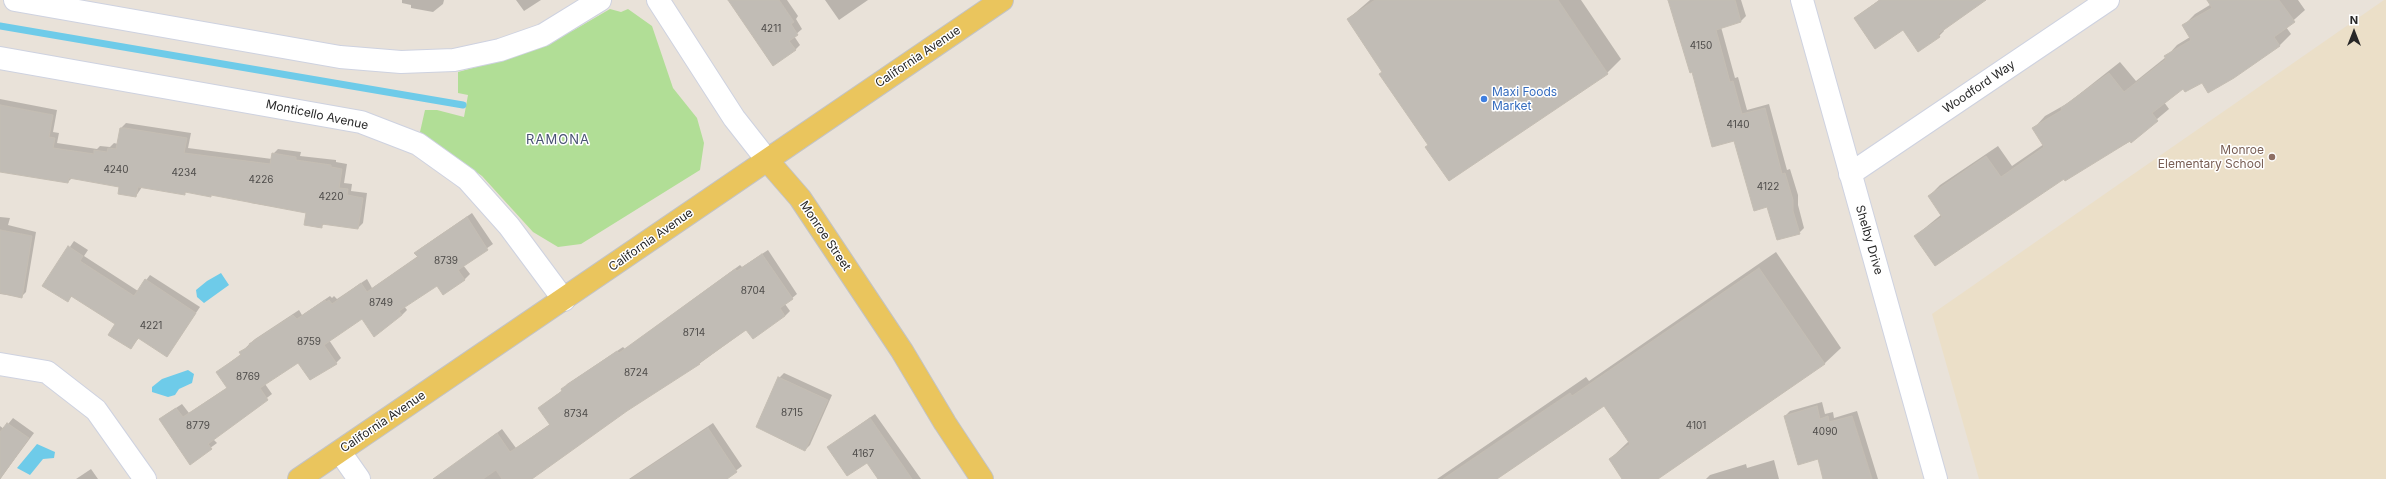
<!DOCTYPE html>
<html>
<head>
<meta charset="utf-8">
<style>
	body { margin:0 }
	#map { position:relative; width:2386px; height:479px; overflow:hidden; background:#e9e2d9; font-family:Inter,sans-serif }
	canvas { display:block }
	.north { position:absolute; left:2334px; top:12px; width:40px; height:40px; -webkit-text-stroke:3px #fff; paint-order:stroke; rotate:0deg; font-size:11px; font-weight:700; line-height:16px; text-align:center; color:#272727 }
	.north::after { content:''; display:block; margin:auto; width:14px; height:18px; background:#272727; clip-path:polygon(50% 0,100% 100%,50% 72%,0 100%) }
</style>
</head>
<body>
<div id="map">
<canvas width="2386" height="479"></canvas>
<div class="north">N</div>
</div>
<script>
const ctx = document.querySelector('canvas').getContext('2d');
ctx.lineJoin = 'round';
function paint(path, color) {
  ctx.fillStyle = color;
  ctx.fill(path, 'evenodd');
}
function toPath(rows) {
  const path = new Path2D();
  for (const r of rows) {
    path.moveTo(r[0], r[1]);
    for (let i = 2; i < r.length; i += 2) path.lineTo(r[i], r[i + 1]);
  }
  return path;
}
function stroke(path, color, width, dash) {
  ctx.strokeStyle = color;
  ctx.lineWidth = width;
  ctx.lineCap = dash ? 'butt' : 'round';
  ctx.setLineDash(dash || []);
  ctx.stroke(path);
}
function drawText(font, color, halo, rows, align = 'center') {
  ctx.font = font + ' Inter,sans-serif';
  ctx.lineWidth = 3;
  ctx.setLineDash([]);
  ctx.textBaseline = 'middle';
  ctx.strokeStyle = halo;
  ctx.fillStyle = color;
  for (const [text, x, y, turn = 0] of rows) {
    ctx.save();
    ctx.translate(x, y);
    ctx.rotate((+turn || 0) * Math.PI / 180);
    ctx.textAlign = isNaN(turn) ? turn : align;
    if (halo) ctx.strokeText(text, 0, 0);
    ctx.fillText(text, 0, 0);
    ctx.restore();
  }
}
paint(toPath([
	[2384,0,2386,0,2386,479,1979,479,1932,314]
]), '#ebdfc8');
paint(toPath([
	[610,9,621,12,628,9,652,26,673,88,697,118,704,143,700,170,581,244,558,247,533,232,482,176,420,132,425,110,437,110,464,117,468,95,458,93,458,72,517,56,574,30]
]), '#b1de96');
paint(toPath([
	[221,273,229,285,204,303,197,297,196,290,207,281],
	[188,370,194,374,192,383,179,389,175,395,168,397,152,392,152,387,162,379],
	[37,444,55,452,54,458,43,459,30,475,17,468]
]), '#6ecbe9');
paint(toPath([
	[402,0,444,0,443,4,433,12,411,8,411,5,402,3],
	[516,0,541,0,524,11],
	[730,0,787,0,798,16,796,19,802,29,794,36,800,45,795,50],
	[825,0,868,0,839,20],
	[1370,0,1581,0,1621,59,1607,73,1383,71,1348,19],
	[1669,0,1741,0,1746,16,1741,21,1721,27,1735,78,1738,77,1747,110,1769,104,1787,170,1790,169,1798,195,1798,205,1804,228,1799,233,1767,206,1735,140,1693,71],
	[1879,0,1984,0,1943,29,1944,31,1939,36,1855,18],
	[2218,0,2298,0,2305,10,2286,27,2291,34,2280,45,2234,77,2203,81,2184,87,2164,102,2169,109,2131,141,2064,177,1915,236,1942,214,1929,196,1940,185,1998,146,2012,166,2044,144,2034,128,2045,116,2068,103,2120,62,2136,81,2166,57,2177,45,2190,37,2184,25,2195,14],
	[0,99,57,110,53,132,59,133,57,143,97,149,100,146,110,147,114,143,118,144,121,128,126,123,191,133,188,148,272,159,273,154,278,149,301,152,300,156,336,160,336,162,347,164,344,183,352,184,351,191,367,193,363,223,358,228,325,223,321,227,307,212,251,203,252,201,187,191,184,194,142,187,136,196,120,186,72,178,68,182,0,168],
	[472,213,493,244,463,265,470,274,465,279,443,294,437,284,404,306,407,310,402,315,362,317,329,340,341,358,336,363,298,361,265,384,272,394,213,439,217,443,190,463,160,420,165,415,182,404,189,413,228,387,217,372,241,354,240,353,255,339,299,310,302,315,330,296,332,298,334,296,337,299,367,279,372,288,418,256,416,253,421,248],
	[0,217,10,218,8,225,36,232,26,292,21,297,0,294],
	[74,241,88,250,84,256,138,291,150,275,200,307,167,356,139,338,130,348,116,324,72,296,68,301,43,286],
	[768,250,797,294,785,304,790,311,785,316,747,329,699,364,627,410,528,479,454,479,448,470,502,429,516,448,550,424,539,408,563,390,567,384,623,347,625,349,740,265,742,267],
	[1776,252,1841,348,1824,364,1656,479,1624,479,1610,459,1629,441,1604,405,1496,479,1437,479,1586,377,1589,381],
	[784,373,832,395,810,445,805,450,779,378],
	[1822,402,1825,414,1833,412,1834,418,1857,411,1878,479,1824,479,1818,458,1785,416,1790,411],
	[875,414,921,479,880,479,867,461,828,447],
	[13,418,34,433,0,479,0,426,4,429],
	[713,423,742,466,725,479,629,479],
	[1774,460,1779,479,1706,479,1710,475,1746,464,1747,468],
	[91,469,98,479,76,479]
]), '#0003');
stroke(toPath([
	[0,26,463,105]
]), '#6ecbe9', 7);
const building = toPath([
	[728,0,779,0,794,22,791,24,798,35,789,41,796,50,773,66,728,0],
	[1375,0,1558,0,1608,74,1449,181,1425,147,1428,145,1379,74,1382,72,1347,19,1375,0],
	[1668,0,1735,0,1741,22,1716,30,1730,82,1733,81,1742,114,1765,108,1782,174,1785,173,1793,200,1793,211,1800,234,1777,240,1767,207,1754,211,1734,141,1712,147,1692,72,1690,73,1668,0],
	[1880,0,1986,0,1938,34,1940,37,1918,52,1903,30,1875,49,1854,18,1880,0],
	[2207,0,2279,0,2295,22,2274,37,2280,46,2234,78,2208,93,2202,83,2185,92,2183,89,2152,113,2158,121,2131,143,2130,141,2065,181,2064,179,1935,266,1914,236,1942,217,1928,196,1986,156,2001,177,2044,147,2032,128,2062,110,2061,108,2109,73,2124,92,2166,59,2164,56,2191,40,2182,25,2212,8,2207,0],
	[0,105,53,115,49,137,55,138,53,148,94,154,94,150,107,152,108,148,116,149,120,128,125,128,187,138,184,153,270,164,272,153,296,157,296,160,331,165,331,167,342,169,339,188,348,189,347,195,363,198,358,229,322,224,322,228,304,225,306,213,211,195,211,197,185,192,185,195,138,187,136,197,118,194,119,187,69,178,68,183,0,172,0,105],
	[467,217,488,250,458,270,465,280,443,295,437,286,399,311,402,315,374,337,362,319,324,345,337,364,310,380,298,363,260,388,268,400,208,444,212,449,190,465,159,419,176,408,183,417,227,388,216,372,241,355,239,352,250,346,249,344,293,315,297,319,325,300,326,302,329,300,332,304,361,283,367,292,418,257,414,253,467,217],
	[0,230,32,236,22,298,0,293,0,230],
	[68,246,83,256,80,261,134,296,145,279,196,313,167,357,138,338,131,349,108,335,115,324,71,296,68,302,42,286,68,246],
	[762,254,793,299,780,308,785,316,753,339,746,330,699,363,700,364,627,411,532,479,502,479,496,470,483,479,433,479,497,433,510,452,550,425,538,408,562,391,561,389,617,351,619,353,735,269,737,271,762,254],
	[1759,268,1825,364,1658,479,1622,479,1609,459,1630,444,1604,406,1497,479,1443,479,1570,393,1572,396,1759,268],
	[778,377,828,400,805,451,756,427,778,377],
	[1817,406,1820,419,1828,416,1829,422,1852,416,1872,479,1823,479,1818,459,1798,465,1784,416,1817,406],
	[870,418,912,479,878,479,867,463,847,476,827,447,870,418],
	[7,423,29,438,0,479,0,432,7,423],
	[708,428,737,472,727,479,631,479,708,428]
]);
paint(building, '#c1bcb5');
stroke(building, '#c4bdb3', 1);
const minor = toPath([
	[15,0,340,57,401,62,454,60,500,50,543,35,600,0],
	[658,0,734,118,767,160],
	[1802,0,1936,479],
	[0,58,361,122,418,144,467,179,509,226,564,300],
	[1850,174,2108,0],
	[0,364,47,372,96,410,145,479],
	[340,452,359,479]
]);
const major = toPath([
	[767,160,800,198,902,351,945,423,982,479],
	[299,479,1002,0]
]);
stroke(minor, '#ced2e0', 24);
stroke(major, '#c3c3c3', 24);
stroke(minor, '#fff', 22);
stroke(major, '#eac55d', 22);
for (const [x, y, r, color] of [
	[1484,99,4,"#3f7fe0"],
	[2272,157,4,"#8d6e63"]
]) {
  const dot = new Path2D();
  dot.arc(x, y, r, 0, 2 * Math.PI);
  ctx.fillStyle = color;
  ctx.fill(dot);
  stroke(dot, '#fff', 1.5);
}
drawText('10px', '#4e4c4a', null, [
	["4211",771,29],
	["4150",1701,46],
	["4140",1738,125],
	["4240",116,170],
	["4234",184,173],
	["4226",261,180],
	["4122",1768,187],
	["4220",331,197],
	["8739",446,261],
	["8704",753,291],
	["8749",381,303],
	["4221",151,326],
	["8714",694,333],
	["8759",309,342],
	["8724",636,373],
	["8769",248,377],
	["8715",792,413],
	["8734",576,414],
	["8779",198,426],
	["4101",1696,426],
	["4090",1825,432],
	["4167",863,454]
]);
drawText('12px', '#272727', '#fff', [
	["California Avenue",918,57,-34],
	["Woodford Way",1979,87,-34],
	["Monticello Avenue",317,115,12],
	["Monroe Street",825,236,56],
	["California Avenue",651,240,-35],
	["Shelby Drive",1869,240,74],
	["California Avenue",383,422,-34]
]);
drawText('12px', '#366cbe', '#fff', [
	["Maxi Foods",1492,92],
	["Market",1492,106]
], 'left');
drawText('12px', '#785e54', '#fff', [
	["Monroe",2264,150],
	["Elementary School",2264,164]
], 'right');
ctx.letterSpacing = '1px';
drawText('13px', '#4a5375', '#fff', [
	["RAMONA",558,140]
]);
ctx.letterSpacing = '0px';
</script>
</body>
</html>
